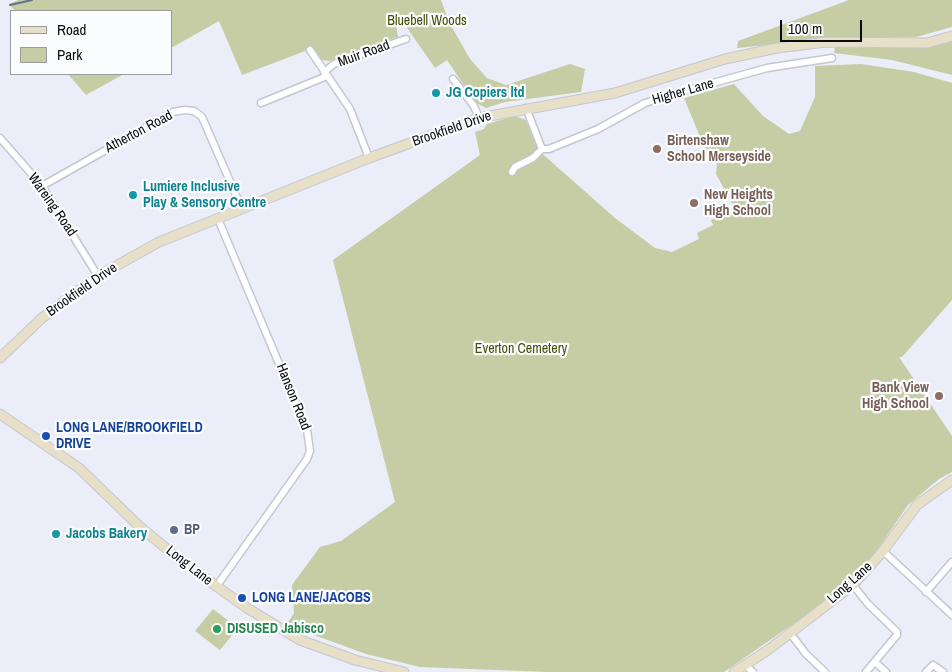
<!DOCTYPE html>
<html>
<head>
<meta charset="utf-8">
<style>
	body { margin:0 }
	#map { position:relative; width:952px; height:672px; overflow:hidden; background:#ebeef9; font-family:"Archivo Narrow",sans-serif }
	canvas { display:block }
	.legend { position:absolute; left:10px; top:10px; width:162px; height:65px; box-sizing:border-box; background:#fbfcfe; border:1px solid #9b9c9e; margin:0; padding:6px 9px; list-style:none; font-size:15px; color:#0a0b0e }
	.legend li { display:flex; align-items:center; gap:10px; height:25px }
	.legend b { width:25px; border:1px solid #9b9c9e }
	.scale { position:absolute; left:780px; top:20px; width:82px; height:22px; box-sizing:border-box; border:2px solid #0a0b0e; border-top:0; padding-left:6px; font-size:15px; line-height:18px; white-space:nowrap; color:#0a0b0e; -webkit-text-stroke:4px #fbfcfe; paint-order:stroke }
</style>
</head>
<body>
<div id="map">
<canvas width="952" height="672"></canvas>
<ul class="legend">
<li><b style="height:6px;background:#e7dfc8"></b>Road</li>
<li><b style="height:14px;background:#c6cca3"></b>Park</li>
</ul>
<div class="scale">100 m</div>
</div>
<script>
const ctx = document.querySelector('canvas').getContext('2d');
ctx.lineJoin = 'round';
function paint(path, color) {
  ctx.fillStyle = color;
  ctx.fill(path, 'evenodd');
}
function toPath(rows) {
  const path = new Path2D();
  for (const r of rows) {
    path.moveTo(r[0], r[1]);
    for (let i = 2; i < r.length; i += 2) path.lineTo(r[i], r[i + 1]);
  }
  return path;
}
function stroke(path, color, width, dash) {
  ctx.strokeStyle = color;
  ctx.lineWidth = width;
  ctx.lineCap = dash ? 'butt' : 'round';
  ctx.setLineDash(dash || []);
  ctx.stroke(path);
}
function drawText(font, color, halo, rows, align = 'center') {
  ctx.font = font + ' "Archivo Narrow",sans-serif';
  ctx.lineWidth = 4.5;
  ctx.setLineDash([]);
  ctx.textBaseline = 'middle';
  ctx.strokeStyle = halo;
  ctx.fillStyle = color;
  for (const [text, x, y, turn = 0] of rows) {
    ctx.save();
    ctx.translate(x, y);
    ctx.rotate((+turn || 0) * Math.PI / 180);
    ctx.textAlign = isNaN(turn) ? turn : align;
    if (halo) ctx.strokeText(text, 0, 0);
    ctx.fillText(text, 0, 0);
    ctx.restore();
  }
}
paint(toPath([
	[18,0,441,0,449,22,470,59,487,78,506,85,570,64,585,69,581,92,505,102,486,108,475,102,447,60,435,68,403,22,396,25,398,37,329,61,322,60,313,48,242,75,219,21,171,48,171,11,15,11,9,4],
	[849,0,952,0,952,27,916,37,838,38,737,48,738,41],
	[952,36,952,75,892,60,834,53,835,47,908,48,939,42],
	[861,64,914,72,952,83,952,300,902,357,899,357,952,436,952,472,939,479,908,505,865,568,809,613,724,672,548,672,420,667,366,654,300,630,287,623,294,614,292,585,320,547,341,541,395,502,333,260,480,155,475,132,484,129,487,124,515,116,526,120,538,150,615,218,655,248,672,252,699,239,697,233,713,225,711,220,734,207,716,174,717,163,708,156,684,98,734,84,763,116,789,134,800,131,815,97,815,66],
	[68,74,124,74,86,95],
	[213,609,238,628,220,650,195,631]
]), '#c6cca3');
stroke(toPath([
	[10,5,32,0]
]), '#5d758a', 2);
const street = toPath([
	[310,50,350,109,369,158],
	[324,72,334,64,406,39],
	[453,79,474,106,479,118],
	[261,103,327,76],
	[526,108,542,149,549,149,598,129,645,103,670,95,767,68,832,58],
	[0,138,42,186,98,276],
	[512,172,515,167,533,158,542,149],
	[42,186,173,112,185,110,194,111,202,117,242,209],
	[883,551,952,615],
	[853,585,868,604,897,632,897,635,866,672],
	[216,587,307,459,310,451,307,430,218,219],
	[926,592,952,562],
	[790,633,806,654,825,672],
	[875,662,886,672],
	[745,665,753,672],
	[926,672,933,665,943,672]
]);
const secondary = toPath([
	[0,358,42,318,98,276,159,242,369,158,479,118,615,93,725,59,777,48,826,42,927,43,952,36],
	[0,414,79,468,139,526,184,563,247,608,300,640,355,660,404,672],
	[734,672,768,650,853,585,883,551,917,505,952,480]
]);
stroke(street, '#c4c7d1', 9);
stroke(secondary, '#c4c7d1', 11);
stroke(street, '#fff', 6);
stroke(secondary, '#e7dfc8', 9);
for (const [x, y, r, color] of [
	[436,93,5,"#0f9aa8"],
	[657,149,5,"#8d6e63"],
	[133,195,5,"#0f9aa8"],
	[694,203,5,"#8d6e63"],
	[939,396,5,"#8d6e63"],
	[46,436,5,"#1a4fb4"],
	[174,530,5,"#5c6f8a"],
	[56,534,5,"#0f9aa8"],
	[242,598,5,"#1a4fb4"],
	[217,629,5,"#2e9e5b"]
]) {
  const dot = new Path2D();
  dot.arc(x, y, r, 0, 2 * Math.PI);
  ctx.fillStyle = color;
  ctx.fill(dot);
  stroke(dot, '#fbfcfe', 2);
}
drawText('14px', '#474d07', '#fbfcfe', [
	["Bluebell Woods",427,21],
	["Everton Cemetery",521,349]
]);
drawText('14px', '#0a0b0e', '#fbfcfe', [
	["Muir Road",364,54,-20],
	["Higher Lane",683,92,-16],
	["Brookfield Drive",452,129,-19],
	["Atherton Road",139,132,-28],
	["Wareing Road",52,205,55],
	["Brookfield Drive",82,290,-35],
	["Hanson Road",293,397,68],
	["Long Lane",189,566,38],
	["Long Lane",850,583,-42]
]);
drawText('bold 14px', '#0d838f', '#fbfcfe', [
	["JG Copiers ltd",446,93],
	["Lumiere Inclusive",143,187],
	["Play & Sensory Centre",143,203],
	["Jacobs Bakery",66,534]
], 'left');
drawText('bold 14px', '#785e54', '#fbfcfe', [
	["Birtenshaw",667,141],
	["School Merseyside",667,157],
	["New Heights",704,195],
	["High School",704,211],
	["Bank View",929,388,"right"],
	["High School",929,404,"right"]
], 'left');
drawText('bold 14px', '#164399', '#fbfcfe', [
	["LONG LANE/BROOKFIELD",56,428],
	["DRIVE",56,444],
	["LONG LANE/JACOBS",252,598]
], 'left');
drawText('bold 14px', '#4e5e75', '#fbfcfe', [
	["BP",184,530]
], 'left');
drawText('bold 14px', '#27864d', '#fbfcfe', [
	["DISUSED Jabisco",227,629]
], 'left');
</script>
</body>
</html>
